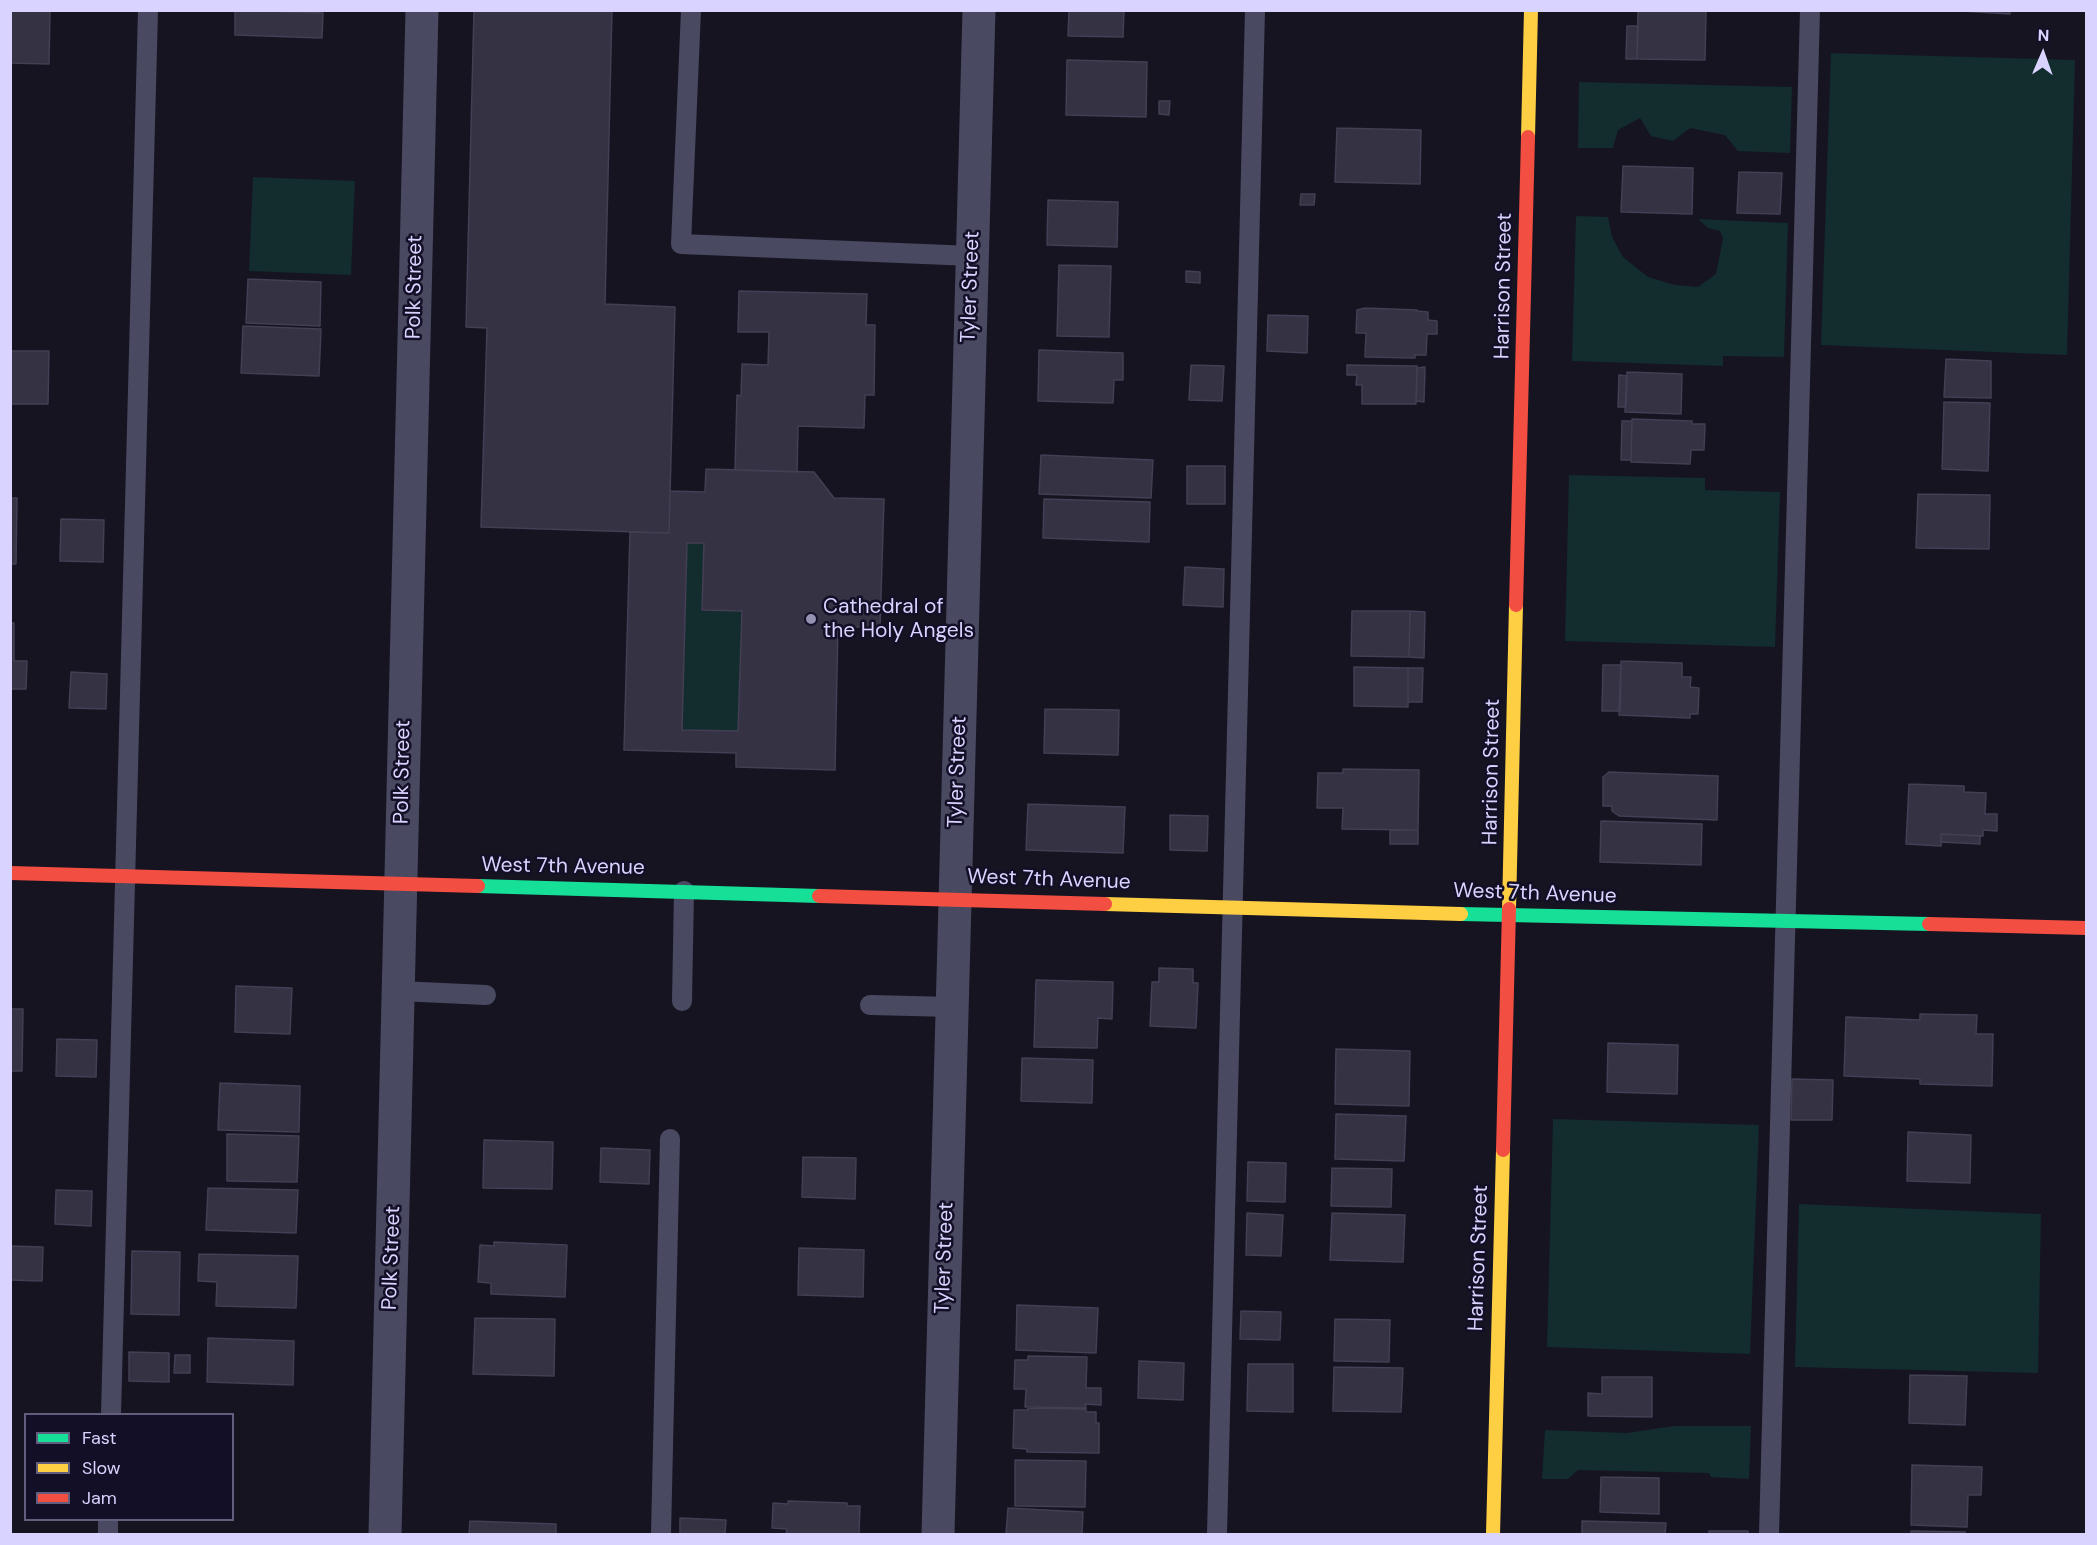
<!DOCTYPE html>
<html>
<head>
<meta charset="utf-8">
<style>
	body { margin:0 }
	#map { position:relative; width:2097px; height:1545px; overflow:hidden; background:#161421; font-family:"DM Sans",sans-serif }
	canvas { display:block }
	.frame { position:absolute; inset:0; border:12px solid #d9d4ff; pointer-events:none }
	.legend { position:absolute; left:24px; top:1413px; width:210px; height:108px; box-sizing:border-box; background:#130f26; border:2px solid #625e7d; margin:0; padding:8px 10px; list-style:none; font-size:18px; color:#d9d4ff }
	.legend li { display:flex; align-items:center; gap:12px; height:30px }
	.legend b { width:30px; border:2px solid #625e7d }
	.north { position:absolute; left:2013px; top:24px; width:60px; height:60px; -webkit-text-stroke:4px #130f26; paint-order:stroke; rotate:2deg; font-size:16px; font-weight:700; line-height:24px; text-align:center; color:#d9d4ff }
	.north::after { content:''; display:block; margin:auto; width:21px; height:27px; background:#d9d4ff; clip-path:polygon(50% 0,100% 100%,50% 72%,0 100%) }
</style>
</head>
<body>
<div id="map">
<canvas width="2097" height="1545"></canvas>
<div class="frame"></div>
<ul class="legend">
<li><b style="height:8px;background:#16e098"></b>Fast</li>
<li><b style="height:8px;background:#ffcf43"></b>Slow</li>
<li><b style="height:8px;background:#f24e42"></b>Jam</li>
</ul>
<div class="north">N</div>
</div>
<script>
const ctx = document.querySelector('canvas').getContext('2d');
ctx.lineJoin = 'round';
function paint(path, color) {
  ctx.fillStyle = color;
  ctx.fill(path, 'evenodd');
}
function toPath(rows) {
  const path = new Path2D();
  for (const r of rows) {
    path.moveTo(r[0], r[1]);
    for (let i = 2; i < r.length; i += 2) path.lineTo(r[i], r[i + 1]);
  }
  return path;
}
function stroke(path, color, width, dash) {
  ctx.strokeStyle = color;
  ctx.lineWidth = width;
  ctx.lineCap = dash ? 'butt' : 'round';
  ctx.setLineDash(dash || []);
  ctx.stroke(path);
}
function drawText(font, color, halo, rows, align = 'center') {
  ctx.font = font + ' "DM Sans",sans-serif';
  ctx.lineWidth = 5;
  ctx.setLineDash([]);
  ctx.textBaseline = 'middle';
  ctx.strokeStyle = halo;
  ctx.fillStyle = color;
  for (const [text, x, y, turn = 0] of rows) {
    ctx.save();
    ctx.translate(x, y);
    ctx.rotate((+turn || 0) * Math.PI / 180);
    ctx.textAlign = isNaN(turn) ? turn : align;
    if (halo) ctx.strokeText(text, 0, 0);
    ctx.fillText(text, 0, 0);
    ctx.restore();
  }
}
paint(toPath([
	[1831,53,2075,60,2067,355,1821,345],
	[1579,82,1792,87,1790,153,1738,151,1725,135,1690,128,1673,141,1651,136,1640,118,1618,130,1613,148,1578,148],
	[253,177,355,181,351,275,249,271],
	[1576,216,1608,217,1612,237,1623,257,1648,277,1675,285,1698,287,1716,274,1723,238,1720,231,1708,228,1698,219,1788,223,1784,357,1723,356,1723,366,1572,361],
	[1569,475,1705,478,1705,490,1780,492,1775,647,1565,641],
	[687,543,704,543,702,610,742,611,738,731,682,730],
	[1553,1119,1759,1125,1750,1354,1547,1347],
	[1799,1204,2041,1214,2038,1373,1795,1367],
	[1674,1426,1751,1426,1749,1479,1711,1477,1709,1473,1578,1470,1568,1479,1542,1479,1545,1430,1627,1433]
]), '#132c2d');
const building = toPath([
	[10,10,50,10,49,64,10,63,10,10],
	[235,10,323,13,322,38,235,35,235,10],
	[474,10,612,10,605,304,675,307,669,533,481,527,487,328,466,327,474,10],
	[1069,10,1124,10,1123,37,1068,36,1069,10],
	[1638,10,1706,10,1705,60,1637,59,1638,10],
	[1946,10,2010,10,2010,14,1946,10],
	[1627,26,1638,26,1637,59,1626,59,1627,26],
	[1067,60,1147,62,1146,117,1066,115,1067,60],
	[1159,101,1170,101,1169,115,1159,114,1159,101],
	[1337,128,1421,130,1420,184,1335,182,1337,128],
	[1623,166,1693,168,1692,214,1621,212,1623,166],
	[1739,172,1782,173,1780,214,1737,213,1739,172],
	[1301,194,1315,194,1314,205,1300,205,1301,194],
	[1048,200,1118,202,1117,247,1047,245,1048,200],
	[1059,265,1111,266,1109,337,1057,336,1059,265],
	[1186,271,1200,272,1200,283,1186,282,1186,271],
	[248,279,321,282,320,326,246,323,248,279],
	[739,291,867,294,866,325,875,325,874,395,865,395,864,428,798,426,797,472,735,470,737,395,741,396,742,364,768,365,769,332,738,332,739,291],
	[1365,308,1417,310,1417,311,1428,312,1428,320,1437,321,1437,334,1427,334,1426,355,1415,355,1415,358,1365,357,1366,333,1356,333,1357,310,1365,308],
	[1268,315,1308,316,1307,353,1267,351,1268,315],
	[243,326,321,329,319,376,241,373,243,326],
	[1039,350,1123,353,1123,380,1114,380,1113,403,1038,401,1039,350],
	[10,351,49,351,48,404,10,404,10,351],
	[1946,359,1991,361,1991,398,1944,397,1946,359],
	[1191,365,1224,366,1222,401,1189,400,1191,365],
	[1347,365,1417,366,1416,404,1362,404,1362,385,1356,385,1357,375,1347,375,1347,365],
	[1425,367,1424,402,1416,401,1417,368,1425,367],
	[1627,372,1682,374,1681,414,1625,412,1627,372],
	[1619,375,1627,376,1626,407,1618,407,1619,375],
	[1944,402,1990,403,1988,471,1942,469,1944,402],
	[1632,419,1692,421,1692,424,1705,424,1704,450,1691,450,1690,464,1631,462,1632,419],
	[1622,421,1632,421,1631,460,1621,460,1622,421],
	[1041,455,1153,460,1151,498,1039,494,1041,455],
	[1187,466,1225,466,1225,504,1187,504,1187,466],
	[706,469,814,472,834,498,884,499,880,628,838,626,835,770,736,767,736,753,624,750,630,532,669,533,670,491,705,492,706,469],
	[687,543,704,543,702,610,742,611,738,731,682,730,687,543],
	[1918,494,1990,495,1989,549,1916,548,1918,494],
	[10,498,17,498,16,564,10,564,10,498],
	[1044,499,1150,502,1149,542,1043,538,1044,499],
	[61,519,104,520,103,562,60,561,61,519],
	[1185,567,1224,569,1223,607,1183,605,1185,567],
	[1352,611,1410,611,1409,657,1351,656,1352,611],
	[1410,611,1425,612,1424,658,1409,657,1410,611],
	[10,623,14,623,14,661,27,661,26,689,10,689,10,623],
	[1621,661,1682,663,1682,677,1691,677,1690,687,1699,688,1698,714,1690,714,1690,718,1619,715,1621,661],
	[1603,665,1621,665,1620,711,1602,711,1603,665],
	[1354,667,1408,668,1408,707,1354,706,1354,667],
	[1408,668,1423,668,1422,702,1408,702,1408,668],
	[71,672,107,674,106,709,69,708,71,672],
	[1045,709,1119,710,1118,755,1044,753,1045,709],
	[1343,769,1419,770,1418,830,1342,829,1343,808,1317,808,1318,773,1343,773,1343,769],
	[1609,772,1718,776,1717,820,1619,816,1612,811,1612,806,1603,806,1603,777,1609,772],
	[1909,784,1964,786,1964,792,1986,793,1985,814,1997,814,1997,831,1983,830,1983,836,1941,834,1941,846,1906,844,1909,784],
	[1028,804,1125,807,1123,853,1026,850,1028,804],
	[1170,815,1208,816,1207,851,1170,850,1170,815],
	[1601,821,1702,824,1701,865,1600,862,1601,821],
	[1390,830,1418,830,1418,844,1390,844,1390,830],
	[1941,834,1980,836,1980,844,1941,842,1941,834],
	[1159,968,1193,969,1193,983,1198,983,1196,1028,1150,1026,1152,982,1159,982,1159,968],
	[1036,980,1113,982,1112,1019,1098,1018,1097,1048,1034,1047,1036,980],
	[236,986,292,988,290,1034,235,1032,236,986],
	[10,1009,23,1009,22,1071,10,1071,10,1009],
	[1920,1014,1977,1015,1976,1034,1993,1034,1992,1086,1920,1084,1920,1079,1844,1076,1846,1017,1920,1020,1920,1014],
	[57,1039,97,1040,96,1077,56,1076,57,1039],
	[1608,1043,1678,1045,1677,1094,1607,1092,1608,1043],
	[1336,1049,1410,1051,1409,1106,1335,1104,1336,1049],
	[1022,1058,1093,1060,1092,1103,1021,1101,1022,1058],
	[1792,1079,1833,1080,1832,1120,1791,1120,1792,1079],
	[220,1083,300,1086,299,1132,218,1130,220,1083],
	[1336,1114,1406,1116,1404,1161,1335,1159,1336,1114],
	[1908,1132,1971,1135,1970,1183,1907,1181,1908,1132],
	[227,1134,299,1136,297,1182,227,1181,227,1134],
	[484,1140,553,1142,552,1189,483,1188,484,1140],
	[601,1148,650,1150,649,1184,600,1182,601,1148],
	[803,1157,856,1158,855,1199,802,1197,803,1157],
	[1248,1162,1286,1163,1285,1202,1247,1201,1248,1162],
	[1332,1168,1392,1169,1391,1207,1331,1206,1332,1168],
	[208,1188,298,1190,296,1233,206,1230,208,1188],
	[56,1190,92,1191,91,1226,55,1224,56,1190],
	[1247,1213,1283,1215,1281,1256,1246,1255,1247,1213],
	[1332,1213,1405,1215,1403,1262,1330,1260,1332,1213],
	[494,1242,567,1245,565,1297,491,1294,491,1283,478,1282,480,1245,494,1246,494,1242],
	[10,1246,43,1247,42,1281,10,1280,10,1246],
	[799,1248,864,1250,863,1297,798,1295,799,1248],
	[132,1251,180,1252,179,1315,131,1314,132,1251],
	[199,1254,298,1256,296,1308,216,1306,217,1282,198,1281,199,1254],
	[1017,1305,1098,1308,1096,1353,1016,1350,1017,1305],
	[1241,1311,1281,1312,1280,1340,1240,1339,1241,1311],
	[475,1318,555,1319,554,1376,473,1374,475,1318],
	[1335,1319,1390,1320,1389,1362,1334,1361,1335,1319],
	[208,1338,294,1341,293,1385,207,1382,208,1338],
	[129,1352,169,1353,169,1382,129,1381,129,1352],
	[175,1355,190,1355,190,1373,174,1373,175,1355],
	[1028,1356,1087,1357,1086,1388,1101,1388,1101,1405,1085,1404,1086,1408,1025,1407,1026,1389,1014,1389,1015,1360,1028,1360,1028,1356],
	[1139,1361,1184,1363,1183,1400,1138,1398,1139,1361],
	[1248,1364,1293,1364,1293,1412,1247,1411,1248,1364],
	[1334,1367,1403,1368,1401,1412,1333,1411,1334,1367],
	[1910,1375,1967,1376,1965,1425,1909,1423,1910,1375],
	[1602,1377,1652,1377,1652,1417,1588,1416,1588,1393,1602,1394,1602,1377],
	[1028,1408,1086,1409,1086,1412,1096,1412,1096,1423,1099,1423,1099,1453,1027,1452,1027,1449,1013,1448,1014,1410,1028,1410,1028,1408],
	[1015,1460,1086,1461,1085,1507,1015,1506,1015,1460],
	[1912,1465,1982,1467,1981,1495,1968,1495,1967,1527,1911,1525,1912,1465],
	[1601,1477,1659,1478,1659,1514,1600,1512,1601,1477],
	[788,1501,847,1503,847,1506,860,1506,859,1534,786,1534,787,1529,772,1528,773,1503,788,1504,788,1501],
	[1008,1508,1083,1512,1082,1534,1006,1534,1008,1508],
	[680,1518,726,1520,725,1534,680,1534,680,1518],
	[470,1521,556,1524,556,1534,469,1534,470,1521],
	[1582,1521,1666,1523,1665,1534,1582,1534,1582,1521],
	[1709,1531,1748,1531,1748,1534,1709,1534,1709,1531],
	[1911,1531,1965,1532,1965,1534,1911,1534,1911,1531]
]);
paint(building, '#343243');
stroke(building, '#433f54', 1.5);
stroke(toPath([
	[691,10,681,244,972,256],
	[399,991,486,995],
	[682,1001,684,891],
	[870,1005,952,1007],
	[111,1414,148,10],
	[108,1534,108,1520],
	[661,1534,670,1139],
	[1217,1534,1255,10],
	[1769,1534,1810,10]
]), '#4a4962', 20);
stroke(toPath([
	[385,1534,422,10],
	[938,1534,979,10]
]), '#4a4962', 33);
stroke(toPath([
	[478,886,819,896],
	[1461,914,1929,924]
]), '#16e098', 14);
stroke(toPath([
	[1528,137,1531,10],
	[1105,904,1461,914],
	[1509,909,1516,605],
	[1493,1534,1503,1150]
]), '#ffcf43', 14);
stroke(toPath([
	[1516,605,1528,137],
	[10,873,478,886],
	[819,896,1105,904],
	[1929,924,2086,928],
	[1503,1150,1509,909]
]), '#f24e42', 14);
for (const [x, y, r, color] of [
	[811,619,6,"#9591b1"]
]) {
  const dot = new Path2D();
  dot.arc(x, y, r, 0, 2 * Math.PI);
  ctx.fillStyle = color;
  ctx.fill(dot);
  stroke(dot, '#130f26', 2);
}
drawText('21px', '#d9d4ff', '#130f26', [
	["Harrison Street",1504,286,-89],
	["Polk Street",415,287,-89],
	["Tyler Street",971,287,-88],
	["Polk Street",403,772,-89],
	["Tyler Street",958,772,-88],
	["Harrison Street",1492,772,-89],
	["West 7th Avenue",563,867,1],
	["West 7th Avenue",1049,880,2],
	["West 7th Avenue",1535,894,2],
	["Polk Street",392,1258,-88],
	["Tyler Street",945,1258,-88],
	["Harrison Street",1479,1258,-88]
]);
drawText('21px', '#d9d4ff', '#130f26', [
	["Cathedral of",823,607],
	["the Holy Angels",823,631]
], 'left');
</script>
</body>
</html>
